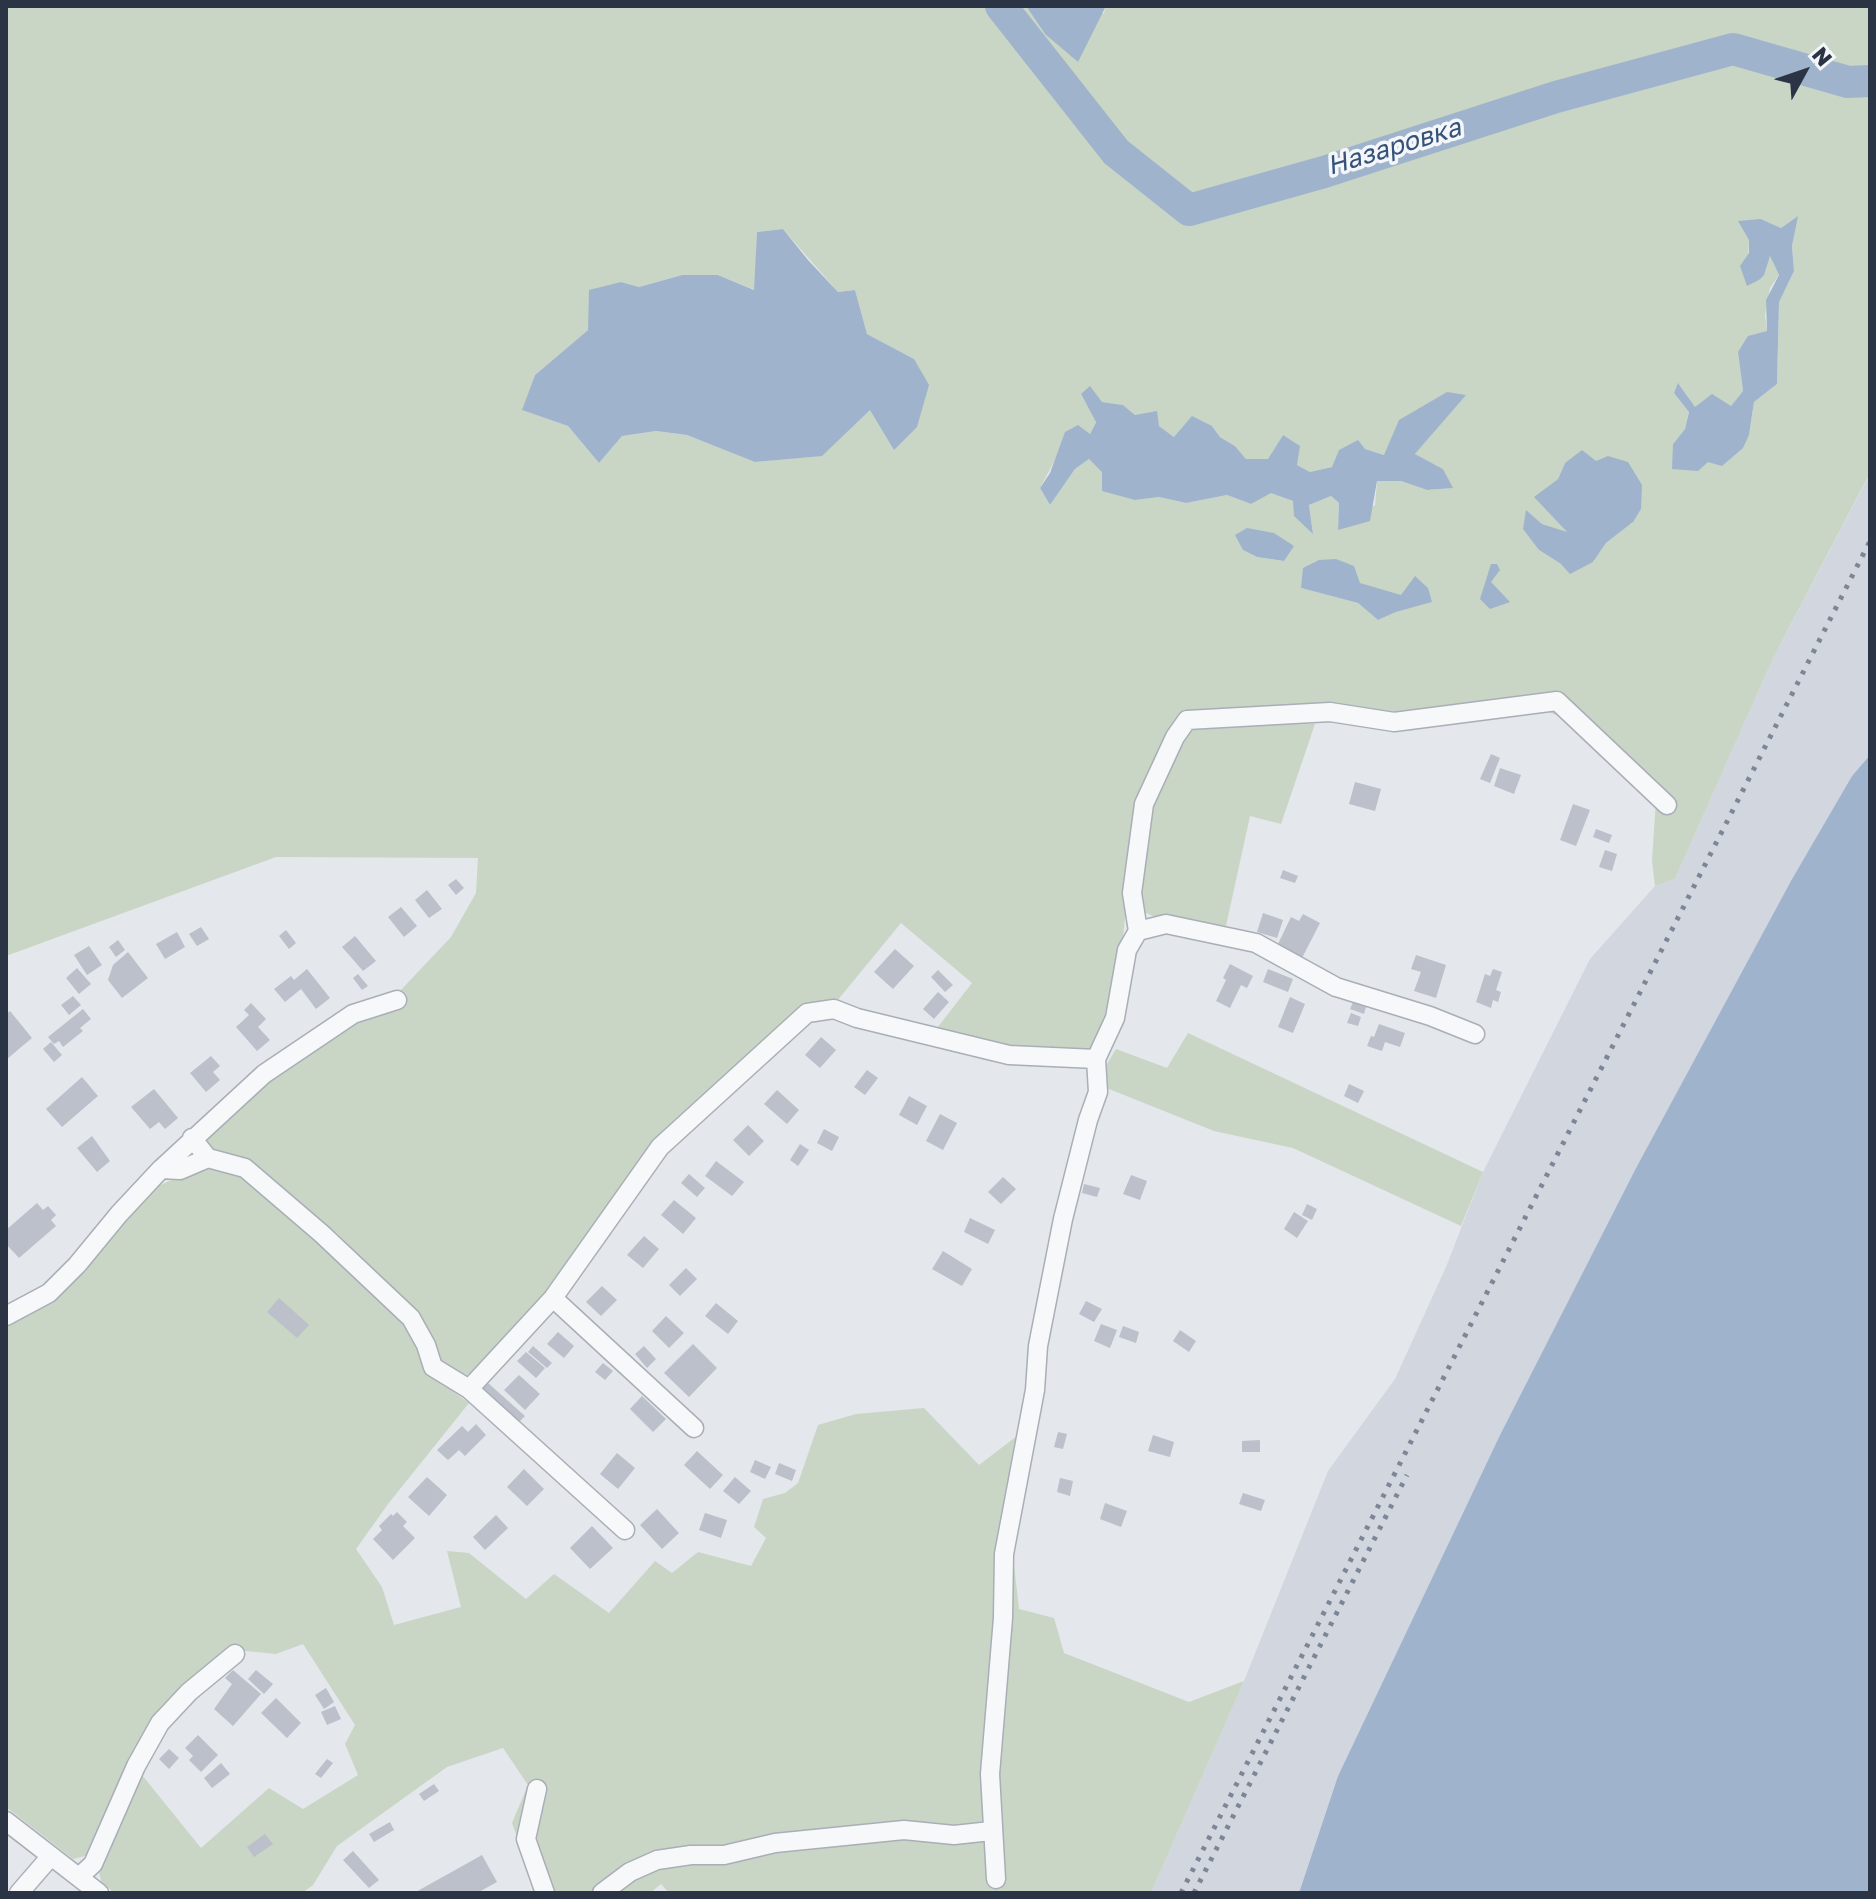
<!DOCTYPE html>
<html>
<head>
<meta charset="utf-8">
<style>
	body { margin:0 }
	#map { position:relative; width:1876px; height:1899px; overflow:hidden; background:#e4e7ec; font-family:"Golos Text",sans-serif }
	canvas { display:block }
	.frame { position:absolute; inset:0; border:8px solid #2b3445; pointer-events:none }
	.north { position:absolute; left:1764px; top:32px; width:80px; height:80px; -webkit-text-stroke:6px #f4f6f9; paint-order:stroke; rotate:50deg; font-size:22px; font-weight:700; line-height:32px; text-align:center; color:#2b3445 }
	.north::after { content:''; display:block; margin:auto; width:28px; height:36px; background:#2b3445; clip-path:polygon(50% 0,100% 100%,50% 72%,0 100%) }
</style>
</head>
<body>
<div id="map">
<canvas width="1876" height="1899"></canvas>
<div class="frame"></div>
<div class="north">N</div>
</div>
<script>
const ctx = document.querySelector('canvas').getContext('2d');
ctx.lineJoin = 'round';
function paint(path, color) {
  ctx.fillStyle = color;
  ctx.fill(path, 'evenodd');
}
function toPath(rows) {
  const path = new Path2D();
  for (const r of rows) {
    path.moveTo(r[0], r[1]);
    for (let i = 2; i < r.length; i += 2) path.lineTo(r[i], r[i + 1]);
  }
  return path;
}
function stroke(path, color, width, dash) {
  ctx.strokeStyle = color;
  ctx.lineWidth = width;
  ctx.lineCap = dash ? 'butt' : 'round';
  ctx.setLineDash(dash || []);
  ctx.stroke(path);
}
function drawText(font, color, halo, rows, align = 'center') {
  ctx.font = font + ' "Golos Text",sans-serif';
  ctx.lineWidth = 7;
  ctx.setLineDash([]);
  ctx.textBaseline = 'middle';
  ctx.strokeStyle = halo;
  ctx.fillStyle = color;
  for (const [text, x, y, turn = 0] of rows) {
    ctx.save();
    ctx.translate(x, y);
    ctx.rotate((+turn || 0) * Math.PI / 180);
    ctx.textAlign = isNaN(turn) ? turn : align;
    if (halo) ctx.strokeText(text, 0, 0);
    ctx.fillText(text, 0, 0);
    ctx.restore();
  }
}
paint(toPath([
	[1870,474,1870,755,1852,776,1792,879,1636,1168,1500,1435,1338,1776,1299,1893,1151,1893,1244,1681,1328,1471,1395,1379,1446,1267,1483,1172,1590,959,1655,886,1675,879,1774,656]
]), '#d2d6de');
paint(toPath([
	[6,6,1026,6,1045,34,1104,13,1106,6,1870,6,1870,473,1774,656,1675,879,1655,886,1652,861,1656,800,1562,717,1546,711,1393,717,1333,707,1195,710,1173,732,1127,895,1122,949,1109,1015,1092,1048,1082,1054,1020,1049,934,1032,972,983,901,923,837,1001,720,1085,548,1292,473,1373,461,1376,442,1365,418,1318,338,1234,294,1201,212,1151,205,1142,210,1133,267,1078,355,1019,397,1008,400,991,451,937,476,893,478,858,276,857,6,956],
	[1797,217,1792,246,1794,271,1779,301,1777,384,1754,402,1749,435,1708,462,1673,444,1685,429,1689,411,1674,393,1679,384,1695,408,1731,406,1743,391,1738,352,1767,331,1765,315,1770,288,1779,275,1770,255,1759,280,1747,285,1749,240,1761,219,1781,228],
	[783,229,838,292,855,290,867,334,914,359,870,409,822,455,756,462,687,435,656,431,622,436,599,463,568,426,523,410,535,375,588,330,621,282,639,287,682,275,718,275,755,290,757,232],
	[1081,394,1102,402,1123,405,1135,415,1159,426,1174,437,1212,426,1220,437,1235,446,1246,459,1268,460,1283,435,1297,465,1310,472,1332,467,1365,449,1384,455,1465,395,1415,454,1443,469,1452,488,1427,490,1401,481,1377,481,1375,505,1338,529,1339,503,1331,496,1309,505,1313,533,1293,501,1270,492,1251,504,1227,495,1186,503,1159,497,1135,500,1089,459,1075,469,1050,505,1040,488,1058,454,1090,434,1096,421],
	[1596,461,1633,522,1606,543,1593,562,1561,564,1539,550,1526,511,1542,524,1568,533,1535,497,1558,479,1565,463],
	[1294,545,1283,561,1257,557,1243,550],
	[1360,583,1374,589,1431,602,1396,612,1378,620,1358,603,1301,588],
	[1315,724,1281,824,1250,816,1226,926,1157,918,1142,911,1139,896,1151,804,1180,738,1195,727,1211,725],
	[1188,1033,1483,1172,1461,1226,1293,1148,1214,1131,1104,1087,1107,1064,1116,1049,1167,1068],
	[208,1167,236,1172,325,1244,414,1335,423,1362,437,1380,469,1403,388,1504,356,1549,382,1587,394,1625,461,1607,447,1551,469,1553,526,1599,554,1574,609,1613,655,1561,672,1573,698,1552,751,1566,766,1538,754,1527,763,1499,785,1493,798,1483,818,1425,856,1414,924,1408,979,1465,1017,1436,1031,1443,1013,1556,1019,1609,1054,1618,1064,1653,1189,1702,1244,1681,1151,1893,669,1893,661,1884,650,1893,537,1893,512,1823,528,1785,503,1748,447,1767,337,1846,313,1885,302,1893,114,1893,101,1881,99,1871,142,1775,201,1848,269,1788,303,1809,358,1775,345,1744,355,1725,303,1644,276,1654,226,1649,187,1681,156,1715,100,1842,85,1856,73,1859,6,1807,6,1326,152,1189,180,1176]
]), '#c9d6c5');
paint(toPath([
	[1026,6,1106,6,1078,62,1045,34],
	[1798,216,1792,246,1794,271,1779,302,1777,384,1754,402,1749,435,1743,448,1722,466,1708,462,1698,471,1672,469,1673,444,1685,429,1689,412,1674,393,1678,383,1695,407,1712,394,1731,406,1743,391,1738,352,1748,336,1767,331,1766,300,1779,275,1770,256,1764,275,1759,280,1747,286,1740,266,1749,253,1749,240,1738,221,1761,219,1781,228],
	[783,229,808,260,838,292,855,290,867,334,914,359,929,385,917,427,894,450,870,410,822,456,755,462,687,435,656,431,622,436,599,463,568,426,522,410,535,375,588,330,589,290,621,282,639,287,682,275,718,275,754,290,757,232],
	[1090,386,1102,402,1123,405,1135,415,1157,411,1159,426,1174,437,1192,416,1212,426,1220,437,1235,446,1246,459,1268,459,1283,435,1300,446,1297,465,1310,472,1332,467,1339,450,1358,440,1365,449,1384,455,1399,420,1447,392,1466,395,1415,454,1443,469,1453,488,1427,490,1401,481,1377,481,1370,521,1338,530,1339,503,1331,496,1309,505,1313,534,1294,516,1293,501,1271,493,1251,504,1227,495,1186,503,1159,497,1135,500,1102,491,1102,472,1089,459,1075,469,1050,505,1040,488,1050,473,1065,432,1078,425,1090,434,1096,422,1081,394],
	[1582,450,1596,461,1608,456,1628,462,1642,485,1641,509,1633,522,1606,543,1593,562,1570,574,1561,564,1539,550,1523,529,1526,510,1542,524,1567,532,1534,497,1558,479,1565,463],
	[1247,528,1274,533,1294,546,1284,561,1257,557,1243,550,1235,535],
	[1336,559,1354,566,1360,583,1401,595,1415,576,1428,588,1432,602,1396,612,1378,620,1358,603,1301,588,1303,568,1319,560],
	[1491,564,1497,564,1500,570,1491,582,1510,602,1490,609,1480,599],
	[1870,755,1870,1893,1299,1893,1338,1776,1500,1435,1636,1168,1792,879,1852,776]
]), '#9fb4cc');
stroke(toPath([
	[1001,6,1116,152,1189,210,1324,172,1556,97,1733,49,1848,82,1870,81]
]), '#9fb4cc', 32);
paint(toPath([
	[1491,754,1500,758,1490,783,1480,779],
	[1500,768,1521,775,1514,794,1494,786],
	[1355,782,1381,789,1375,811,1349,804],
	[1573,804,1590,810,1576,846,1560,840],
	[1596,829,1612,835,1609,843,1593,837],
	[1605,850,1617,854,1612,871,1599,867],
	[1283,870,1298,876,1295,883,1280,878],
	[456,879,464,888,456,895,448,885],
	[427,890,442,909,429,918,415,900],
	[401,907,417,926,404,937,388,917],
	[1263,913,1283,920,1277,938,1257,932],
	[1303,914,1320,923,1302,958,1277,946,1291,917,1299,921],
	[201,927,209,939,197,946,189,934],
	[286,930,296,943,289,949,279,936],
	[177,932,185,947,165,959,156,944],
	[355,936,376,961,363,971,342,947],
	[118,940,125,950,116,957,109,947],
	[89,946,102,965,87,975,74,955],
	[895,949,914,966,893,989,874,972],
	[128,952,148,978,122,998,108,980,113,965],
	[1416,955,1446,965,1436,998,1414,991,1421,972,1411,969],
	[1230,964,1253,976,1247,988,1241,985,1230,1008,1216,1001,1226,980,1223,978],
	[77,968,91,984,79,994,66,978],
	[307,969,330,998,316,1009,301,989,285,1002,274,989,291,976,294,980],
	[1268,969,1293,979,1288,992,1263,982],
	[1493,969,1502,972,1496,990,1501,992,1498,1002,1493,1000,1491,1008,1476,1002,1485,974,1490,976],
	[938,970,953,985,945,992,931,977],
	[358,974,368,986,362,990,353,978],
	[938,992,949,1002,934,1019,923,1009],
	[73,996,81,1005,69,1015,61,1005],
	[1290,997,1305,1004,1293,1033,1278,1027],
	[1353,1002,1366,1007,1364,1014,1350,1009],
	[251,1003,266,1019,258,1027,270,1040,257,1051,236,1027,249,1015,244,1010],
	[83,1009,91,1019,80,1028,83,1031,63,1047,59,1041,54,1044,48,1037],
	[10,1011,32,1038,7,1059,6,1014],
	[1351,1013,1361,1017,1358,1026,1347,1023],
	[1379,1024,1405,1033,1400,1047,1385,1042,1382,1051,1367,1046,1371,1036,1374,1037],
	[821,1037,836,1050,820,1068,805,1055],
	[51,1042,62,1055,54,1062,43,1049],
	[211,1056,220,1066,213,1072,220,1080,206,1092,190,1073],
	[867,1070,878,1078,865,1095,854,1087],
	[82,1077,98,1096,62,1127,46,1109],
	[1349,1084,1364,1091,1358,1103,1344,1096],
	[154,1089,178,1118,165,1129,159,1122,150,1129,131,1107],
	[777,1090,799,1110,787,1124,764,1104],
	[909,1096,927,1106,917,1125,899,1115],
	[940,1114,957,1123,943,1150,926,1141],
	[748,1125,764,1141,749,1156,733,1140],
	[824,1129,839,1137,832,1151,817,1143],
	[92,1136,110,1161,97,1172,77,1148],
	[800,1144,809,1150,798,1166,790,1160],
	[716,1161,744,1182,732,1196,705,1176],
	[689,1174,705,1188,697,1197,681,1183],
	[1131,1175,1147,1181,1140,1200,1123,1194],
	[1003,1177,1016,1189,1001,1204,988,1192],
	[1084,1184,1100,1188,1097,1197,1082,1193],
	[674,1200,696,1218,683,1234,661,1215],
	[37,1203,43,1210,48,1206,56,1215,51,1220,56,1226,19,1258,6,1244,6,1230],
	[1307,1204,1317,1209,1312,1220,1302,1215],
	[1294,1212,1308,1221,1297,1238,1284,1229],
	[970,1218,995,1230,988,1244,964,1232],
	[644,1236,659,1249,643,1268,627,1255],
	[943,1251,972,1269,962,1286,932,1269],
	[686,1268,697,1279,680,1296,669,1285],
	[602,1286,617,1300,601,1316,586,1302],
	[279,1298,309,1325,297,1338,267,1312],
	[1086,1301,1102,1309,1094,1322,1079,1314],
	[716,1303,738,1321,728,1334,705,1316],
	[666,1316,684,1333,669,1348,652,1331],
	[1101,1324,1117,1330,1110,1348,1094,1341],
	[1123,1326,1139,1332,1136,1343,1119,1337],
	[1180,1330,1196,1341,1189,1352,1173,1341],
	[558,1332,574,1346,564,1358,547,1344],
	[693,1344,717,1368,689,1397,664,1373],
	[533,1346,552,1363,547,1368,528,1352],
	[644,1346,656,1359,647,1368,635,1354],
	[526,1352,545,1368,536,1378,517,1361],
	[603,1363,613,1371,605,1380,595,1372],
	[519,1375,540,1394,525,1410,504,1390],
	[488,1383,525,1416,519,1422,482,1389],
	[642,1396,666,1419,653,1432,630,1409],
	[476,1424,486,1435,465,1456,459,1450,448,1460,437,1450,462,1426,468,1432],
	[1058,1432,1067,1434,1063,1449,1054,1447],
	[1153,1435,1174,1442,1170,1457,1148,1451],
	[1260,1440,1260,1452,1242,1452,1242,1441],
	[697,1451,723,1475,710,1489,684,1465],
	[617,1453,635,1468,618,1489,600,1474],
	[755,1460,771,1467,765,1479,750,1472],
	[779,1463,796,1470,792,1481,775,1474],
	[524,1469,544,1489,527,1506,507,1487],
	[427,1477,447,1495,429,1516,408,1497],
	[735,1477,751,1491,739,1504,723,1491],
	[1060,1478,1073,1481,1070,1496,1057,1492],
	[1243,1493,1265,1500,1261,1511,1239,1504],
	[1105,1503,1127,1511,1121,1527,1100,1519],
	[657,1509,679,1533,662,1549,640,1525],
	[397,1512,407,1522,403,1526,415,1538,393,1560,373,1539,382,1530,379,1526,391,1514,393,1516],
	[705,1513,727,1520,721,1538,699,1530],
	[496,1515,508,1528,485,1550,473,1537],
	[592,1526,613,1548,590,1569,570,1548],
	[233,1670,261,1694,233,1726,214,1709,232,1684,225,1678],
	[256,1670,273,1684,264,1694,248,1679],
	[326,1688,334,1702,324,1709,315,1695],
	[276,1698,301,1723,287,1738,261,1713],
	[335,1706,341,1719,327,1725,321,1712],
	[198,1735,218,1755,201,1772,189,1760,193,1756,185,1748],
	[169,1749,179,1758,169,1769,159,1759],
	[327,1759,333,1763,321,1778,315,1774],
	[221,1763,230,1774,212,1788,204,1778],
	[434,1784,439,1791,424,1801,419,1794],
	[390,1822,394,1830,374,1842,369,1834],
	[265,1834,273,1844,254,1857,247,1847],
	[353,1851,379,1880,369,1888,343,1860],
	[482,1855,497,1882,477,1893,414,1893]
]), '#bbc0ca');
const minor = toPath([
	[1138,931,1132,893,1144,804,1175,737,1187,720,1330,712,1394,722,1557,701,1667,805],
	[192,1138,208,1158,245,1168,322,1234,411,1318,426,1345,433,1367,469,1389,625,1530],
	[161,1169,180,1170,208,1158],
	[553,1298,694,1428],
	[6,1316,49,1293,77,1265,119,1214,161,1169,264,1074,353,1014,397,1000],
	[469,1389,553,1298,660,1147,807,1013,834,1009,857,1018,1009,1055,1096,1059],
	[537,1789,526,1839,545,1893],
	[6,1821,99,1893],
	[80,1876,93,1864,136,1766,160,1723,189,1692,235,1654],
	[996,1879,990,1774,1003,1618,1004,1554,1035,1390,1038,1346,1063,1219,1088,1120,1098,1092,1096,1059,1115,1018,1127,950,1138,931,1166,924,1256,943,1336,987,1430,1016,1475,1034],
	[19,1893,51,1856],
	[602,1893,630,1872,657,1860,691,1855,724,1855,775,1843,904,1830,954,1835,991,1831]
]);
stroke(minor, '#a9aeb7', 21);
stroke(minor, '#f7f8fa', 18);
stroke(toPath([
	[1181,1893,1870,541],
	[1194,1893,1407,1475]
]), '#7d8696', 5, [4, 8]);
drawText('italic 26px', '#34527a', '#f4f6f9', [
	["Назаровка",1394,147,-17]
]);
</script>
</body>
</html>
